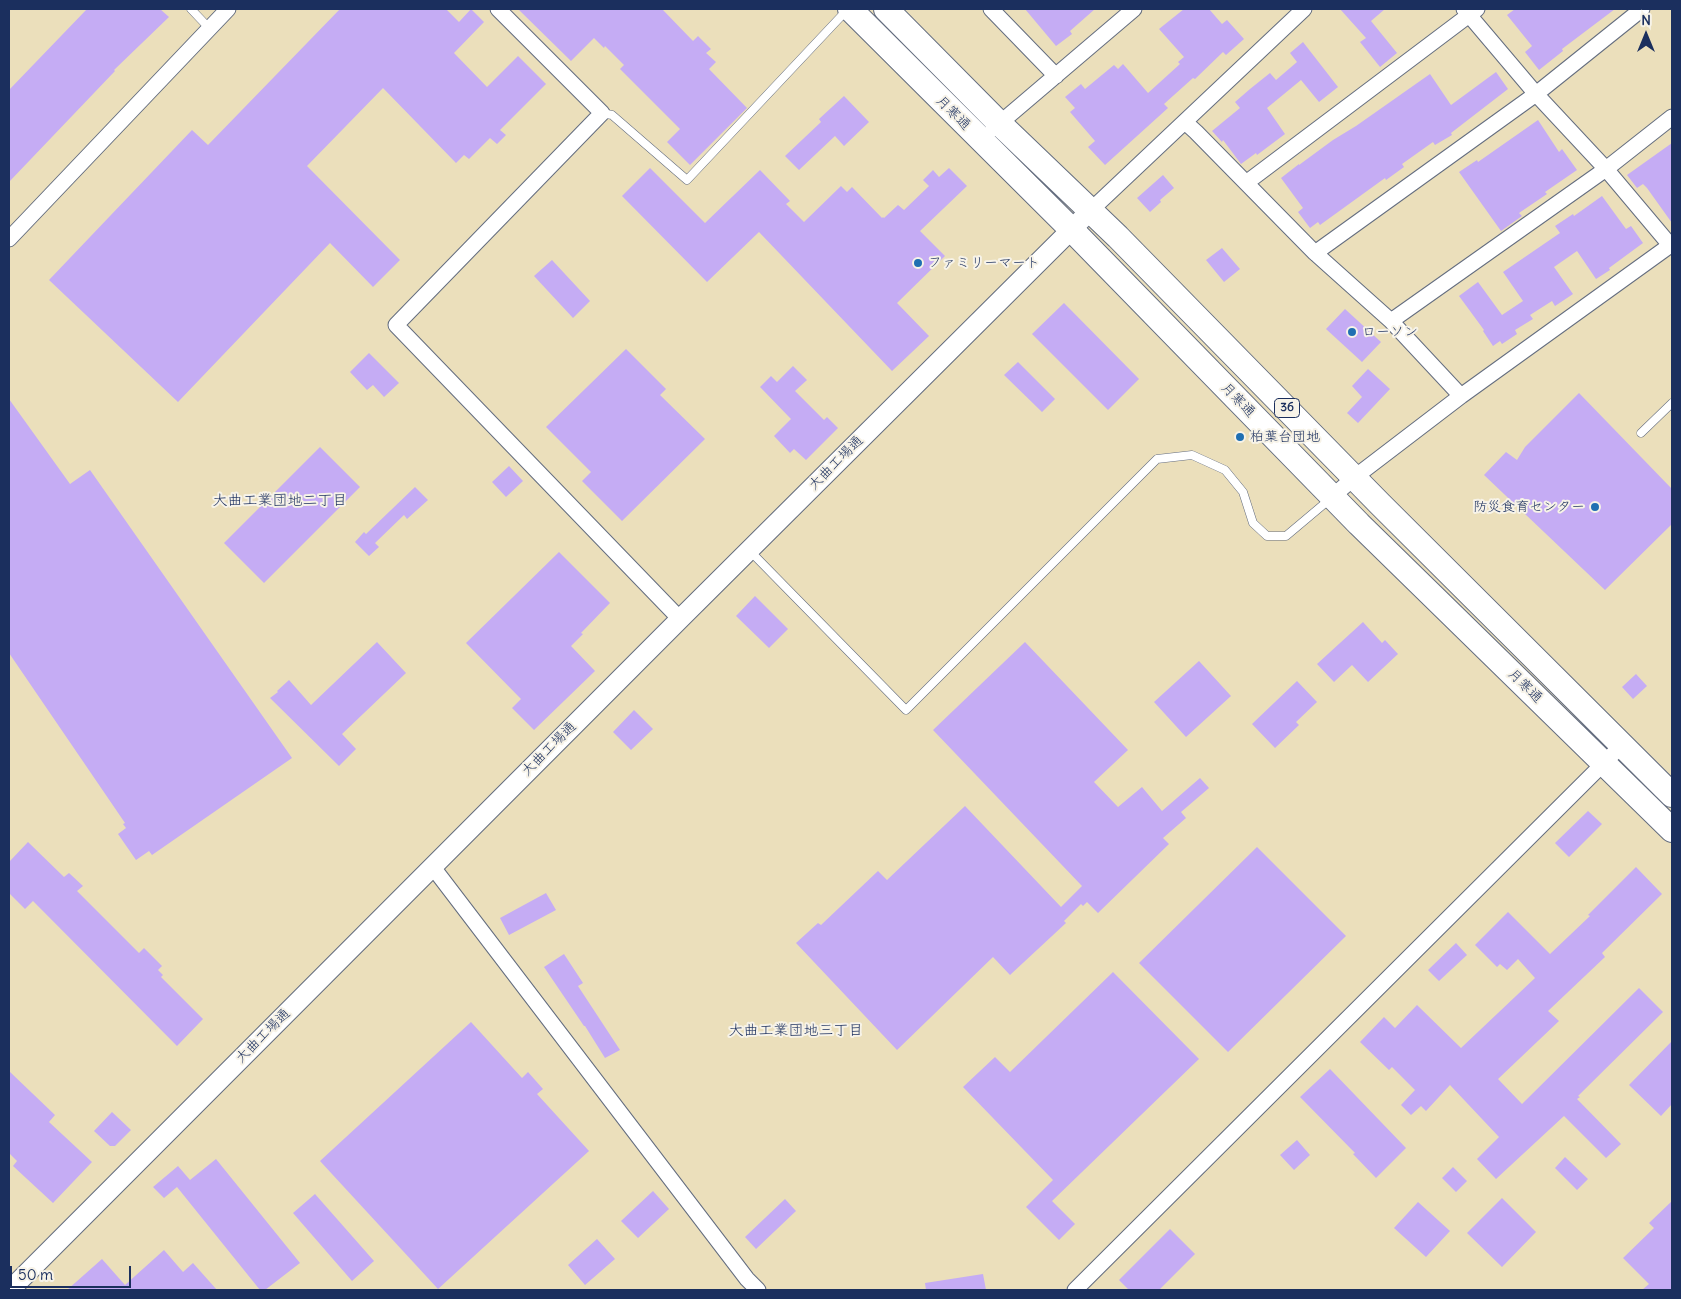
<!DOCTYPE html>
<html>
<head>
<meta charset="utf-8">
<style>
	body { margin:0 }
	#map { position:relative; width:1681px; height:1299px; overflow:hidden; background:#ebdfbb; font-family:Delius,sans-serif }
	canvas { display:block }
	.frame { position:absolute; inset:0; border:10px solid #1b2f5e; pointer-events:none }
	.north { position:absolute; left:1621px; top:10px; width:50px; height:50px; -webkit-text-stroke:4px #f7f3e8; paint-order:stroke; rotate:0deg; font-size:14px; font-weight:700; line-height:20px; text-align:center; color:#1b2f5e }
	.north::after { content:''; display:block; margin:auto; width:18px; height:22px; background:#1b2f5e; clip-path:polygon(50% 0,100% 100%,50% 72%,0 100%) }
	.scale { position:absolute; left:10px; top:1266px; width:121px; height:22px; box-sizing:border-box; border:2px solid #1b2f5e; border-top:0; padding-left:6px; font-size:15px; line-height:18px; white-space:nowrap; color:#1b2f5e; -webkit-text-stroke:4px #f7f3e8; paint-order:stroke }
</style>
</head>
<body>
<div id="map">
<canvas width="1681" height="1299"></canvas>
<div class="frame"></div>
<div class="north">N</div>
<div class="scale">50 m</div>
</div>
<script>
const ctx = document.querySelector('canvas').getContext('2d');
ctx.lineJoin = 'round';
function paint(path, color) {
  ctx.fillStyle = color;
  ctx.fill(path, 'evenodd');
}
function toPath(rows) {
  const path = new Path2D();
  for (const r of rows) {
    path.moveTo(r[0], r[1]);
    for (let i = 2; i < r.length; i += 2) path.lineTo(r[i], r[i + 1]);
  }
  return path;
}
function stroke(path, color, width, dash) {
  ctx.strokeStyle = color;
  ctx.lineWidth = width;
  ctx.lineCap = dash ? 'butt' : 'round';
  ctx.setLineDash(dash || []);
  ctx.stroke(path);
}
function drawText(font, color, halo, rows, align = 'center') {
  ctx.font = font + ' Delius,"Klee One",sans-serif';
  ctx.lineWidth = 4;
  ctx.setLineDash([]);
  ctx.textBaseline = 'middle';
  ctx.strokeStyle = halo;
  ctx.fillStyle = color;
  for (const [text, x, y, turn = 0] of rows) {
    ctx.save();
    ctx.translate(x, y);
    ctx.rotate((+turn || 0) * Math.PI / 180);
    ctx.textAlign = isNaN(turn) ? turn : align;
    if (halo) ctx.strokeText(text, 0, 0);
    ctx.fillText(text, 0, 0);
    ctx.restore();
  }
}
paint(toPath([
	[87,9,160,9,169,17,114,70,115,71,9,182,9,90],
	[340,9,446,9,459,22,471,9,484,22,454,53,487,87,518,56,546,84,500,130,506,135,497,144,490,138,469,159,464,155,456,163,383,88,307,166,400,260,373,287,330,243,178,402,49,280,192,130,208,145],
	[518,9,662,9,693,41,698,36,711,49,706,53,716,62,709,69,747,108,690,165,667,142,680,129,620,69,624,65,605,46,604,48,594,38,571,61],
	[1025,9,1095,9,1070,31,1072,34,1056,46],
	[1184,9,1209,9,1222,24,1227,20,1244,39,1226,55,1223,52,1195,79,1193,78,1164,104,1168,108,1105,165,1088,147,1095,141,1070,112,1075,108,1065,97,1081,84,1085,89,1114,65,1118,69,1123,64,1148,93,1180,64,1178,62,1184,57,1159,29],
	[1340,9,1385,9,1371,21,1397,53,1380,67,1360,42,1366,38],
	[1515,9,1615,9,1562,49,1563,51,1539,70,1525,52,1532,46,1507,15],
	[1303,42,1338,87,1319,102,1301,80,1267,108,1285,134,1257,155,1256,153,1241,164,1223,140,1222,142,1212,131,1240,108,1235,102,1250,89,1270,73,1276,80,1297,62,1290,53],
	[1496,72,1508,89,1451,133,1452,135,1435,145,1433,142,1402,164,1404,167,1386,180,1385,178,1320,225,1318,222,1310,228,1298,212,1303,208,1281,178,1299,164,1299,165,1333,140,1356,126,1430,74,1451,105],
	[844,96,869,122,844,146,835,136,799,170,785,156,821,122,819,119],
	[1538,120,1559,152,1562,149,1577,170,1545,192,1547,194,1519,213,1522,216,1501,231,1459,172,1477,160,1478,162],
	[1672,143,1672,223,1647,188,1643,184,1637,188,1627,175],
	[650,168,705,223,760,170,790,201,786,204,804,222,841,186,847,192,852,187,882,218,883,217,884,218,898,205,904,210,929,186,923,180,933,170,939,177,949,168,967,186,920,231,945,256,897,303,929,336,892,371,759,232,707,282,622,196],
	[1163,175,1174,188,1160,200,1161,202,1150,212,1137,198],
	[1602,196,1626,229,1631,226,1643,243,1609,268,1610,270,1596,279,1577,251,1554,267,1573,294,1555,306,1552,301,1530,315,1533,319,1515,330,1517,334,1502,344,1500,341,1493,346,1483,331,1484,330,1459,296,1478,282,1502,315,1523,301,1503,272,1560,233,1555,226,1573,214,1574,216],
	[1222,248,1240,269,1224,282,1206,260],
	[552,260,590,301,573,318,534,276],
	[1064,303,1139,379,1108,410,1032,334],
	[1345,309,1381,342,1362,362,1326,329],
	[626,349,666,389,660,395,705,439,622,521,582,481,591,472,546,427],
	[369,353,399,383,384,397,373,385,367,390,350,372],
	[1018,362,1055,399,1042,412,1004,375],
	[793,366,807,380,795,391,824,420,827,417,838,428,806,460,794,449,790,453,774,436,791,419,760,387,771,376,777,382],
	[1368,369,1390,389,1358,423,1347,413,1362,397,1352,386],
	[1579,393,1672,489,1672,524,1605,590,1484,475,1506,452,1517,460,1525,447],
	[9,399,70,484,90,470,292,758,152,855,149,851,136,860,118,834,126,828,123,824,125,823,9,653],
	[320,447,360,487,264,583,224,543],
	[509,466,523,481,506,497,492,482],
	[415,487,428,500,407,519,404,515,375,543,379,547,369,556,355,542,364,532,366,534],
	[559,552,610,603,581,633,583,634,571,646,595,671,534,730,512,708,521,699,466,643],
	[755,596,788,629,769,648,736,616],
	[1363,622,1382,643,1385,640,1398,654,1368,682,1352,665,1334,682,1317,664],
	[377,642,406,673,342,734,356,749,339,766,270,698,278,692,277,691,289,680,311,705],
	[1025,642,1128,750,1094,782,1118,807,1142,787,1162,811,1200,778,1209,788,1181,812,1186,818,1163,838,1169,844,1098,913,1087,902,1083,906,1081,904,1064,921,1066,923,1010,975,993,957,897,1050,796,943,818,923,821,925,878,871,887,880,965,806,1061,907,1082,886,933,730],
	[1199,661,1231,696,1186,737,1154,702],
	[1636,674,1647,686,1633,699,1622,687],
	[1297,681,1317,702,1296,722,1299,725,1275,748,1252,724],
	[634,710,653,729,631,750,613,732],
	[1588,811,1602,824,1569,857,1555,843],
	[28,842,64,877,69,873,83,886,77,891,139,953,144,948,162,966,158,970,163,975,161,977,203,1019,177,1046,33,901,25,909,9,893,9,862],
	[1257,847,1346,936,1228,1052,1139,963],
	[1636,867,1662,894,1602,953,1605,957,1548,1011,1559,1021,1498,1079,1522,1104,1639,988,1663,1012,1578,1096,1580,1097,1577,1099,1621,1144,1606,1158,1564,1116,1496,1179,1477,1159,1499,1137,1450,1085,1426,1111,1421,1106,1411,1115,1401,1105,1415,1090,1392,1067,1389,1070,1360,1042,1384,1017,1395,1028,1417,1005,1461,1048,1535,978,1518,959,1507,970,1500,964,1497,967,1475,945,1508,912,1550,954,1590,916,1588,915],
	[546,893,556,910,509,935,500,918],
	[1456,943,1467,955,1439,981,1428,970],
	[564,954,583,983,578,986,620,1050,605,1058,585,1026,584,1026,544,967],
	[1113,972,1199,1059,1052,1201,1075,1224,1059,1240,1026,1207,1053,1180,963,1087,995,1057,1010,1072],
	[471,1022,522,1078,528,1072,543,1089,537,1094,589,1151,438,1289,320,1161],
	[1672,1041,1672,1104,1661,1116,1629,1085],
	[1330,1069,1406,1148,1376,1178,1353,1154,1355,1153,1300,1097],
	[9,1071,55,1115,49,1122,92,1162,53,1203,13,1166,17,1161,9,1153],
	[112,1112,131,1130,115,1146,110,1146,94,1131],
	[1297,1140,1310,1155,1294,1170,1280,1155],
	[1565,1157,1588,1179,1577,1190,1555,1168],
	[216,1159,300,1263,265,1290,260,1290,177,1187,164,1198,153,1187,178,1166,190,1180],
	[1453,1167,1467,1181,1456,1192,1442,1178],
	[653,1191,669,1209,638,1238,621,1221],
	[315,1194,374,1261,352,1281,293,1213],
	[1502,1198,1536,1232,1502,1267,1467,1233],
	[785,1199,796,1211,756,1249,745,1237],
	[1672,1201,1672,1290,1642,1290,1649,1284,1623,1258,1654,1228,1649,1223],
	[1418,1202,1450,1231,1426,1257,1394,1228],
	[1170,1229,1195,1254,1159,1290,1129,1290,1119,1280],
	[597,1239,615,1259,585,1285,568,1265],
	[164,1250,183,1272,193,1263,217,1290,67,1290,102,1259,125,1285],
	[983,1274,986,1290,926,1290,925,1283]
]), '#c5acf4');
const service = toPath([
	[191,9,209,28],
	[602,113,612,115,687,180,847,10],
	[1641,433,1672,403],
	[750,551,906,710,1157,459,1192,455,1225,470,1243,492,1253,523,1267,536,1286,536,1330,499]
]);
const minor = toPath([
	[498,9,602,113,396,325,680,619],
	[991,9,1056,76],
	[1464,9,1536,94,1606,169,1670,245],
	[1185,122,1196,132,1315,253,1391,321,1461,396],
	[993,129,1134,9],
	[1246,183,1477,9],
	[1090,211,1304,9],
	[9,239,228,9],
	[1315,253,1536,94,1642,9],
	[1391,321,1606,169,1672,117],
	[1333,496,1355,477,1461,396,1672,244],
	[432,866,747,1279,758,1290],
	[1075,1290,1622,745]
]);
const tertiary = toPath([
	[10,1290,680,619,1090,211]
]);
const trunk = toPath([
	[850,9,1071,229,1359,524,1672,830],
	[886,9,999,123,1118,237,1380,504,1672,795]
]);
stroke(service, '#646d7f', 9);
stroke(minor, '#646d7f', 17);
stroke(tertiary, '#646d7f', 21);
stroke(trunk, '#646d7f', 26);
stroke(service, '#fff', 8);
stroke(minor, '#fff', 15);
stroke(tertiary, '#fff', 19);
stroke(trunk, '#fff', 24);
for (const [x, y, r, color] of [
	[918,263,5,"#1f6fb2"],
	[1352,332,5,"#1f6fb2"],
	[1240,437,5,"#1f6fb2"],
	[1595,507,5,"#1f6fb2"]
]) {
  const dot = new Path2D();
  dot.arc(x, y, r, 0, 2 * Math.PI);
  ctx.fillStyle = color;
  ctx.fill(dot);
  stroke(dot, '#f7f3e8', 2);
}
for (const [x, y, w] of [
	[1287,408,25]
]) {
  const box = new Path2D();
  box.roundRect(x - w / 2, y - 9.5, w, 19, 4);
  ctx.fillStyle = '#f7f3e8';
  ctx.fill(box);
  stroke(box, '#1b2f5e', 1);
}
drawText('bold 12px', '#1b2f5e', null, [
	["36",1287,408]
]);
drawText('14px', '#1b2f5e', '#f7f3e8', [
	["月寒通",953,113,45],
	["月寒通",1238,400,46],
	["大曲工場通",836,463,-45],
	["月寒通",1525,686,44],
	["大曲工場通",549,749,-45],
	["大曲工場通",263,1036,-45]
]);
drawText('14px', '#1b2f5e', '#f7f3e8', [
	["ファミリーマート",928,263],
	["ローソン",1362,332],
	["柏葉台団地",1250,437],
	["防災食育センター",1585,507,"right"]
], 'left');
drawText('15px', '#1b2f5e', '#f7f3e8', [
	["大曲工業団地二丁目",280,501],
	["大曲工業団地三丁目",796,1031]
]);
</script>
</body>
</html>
